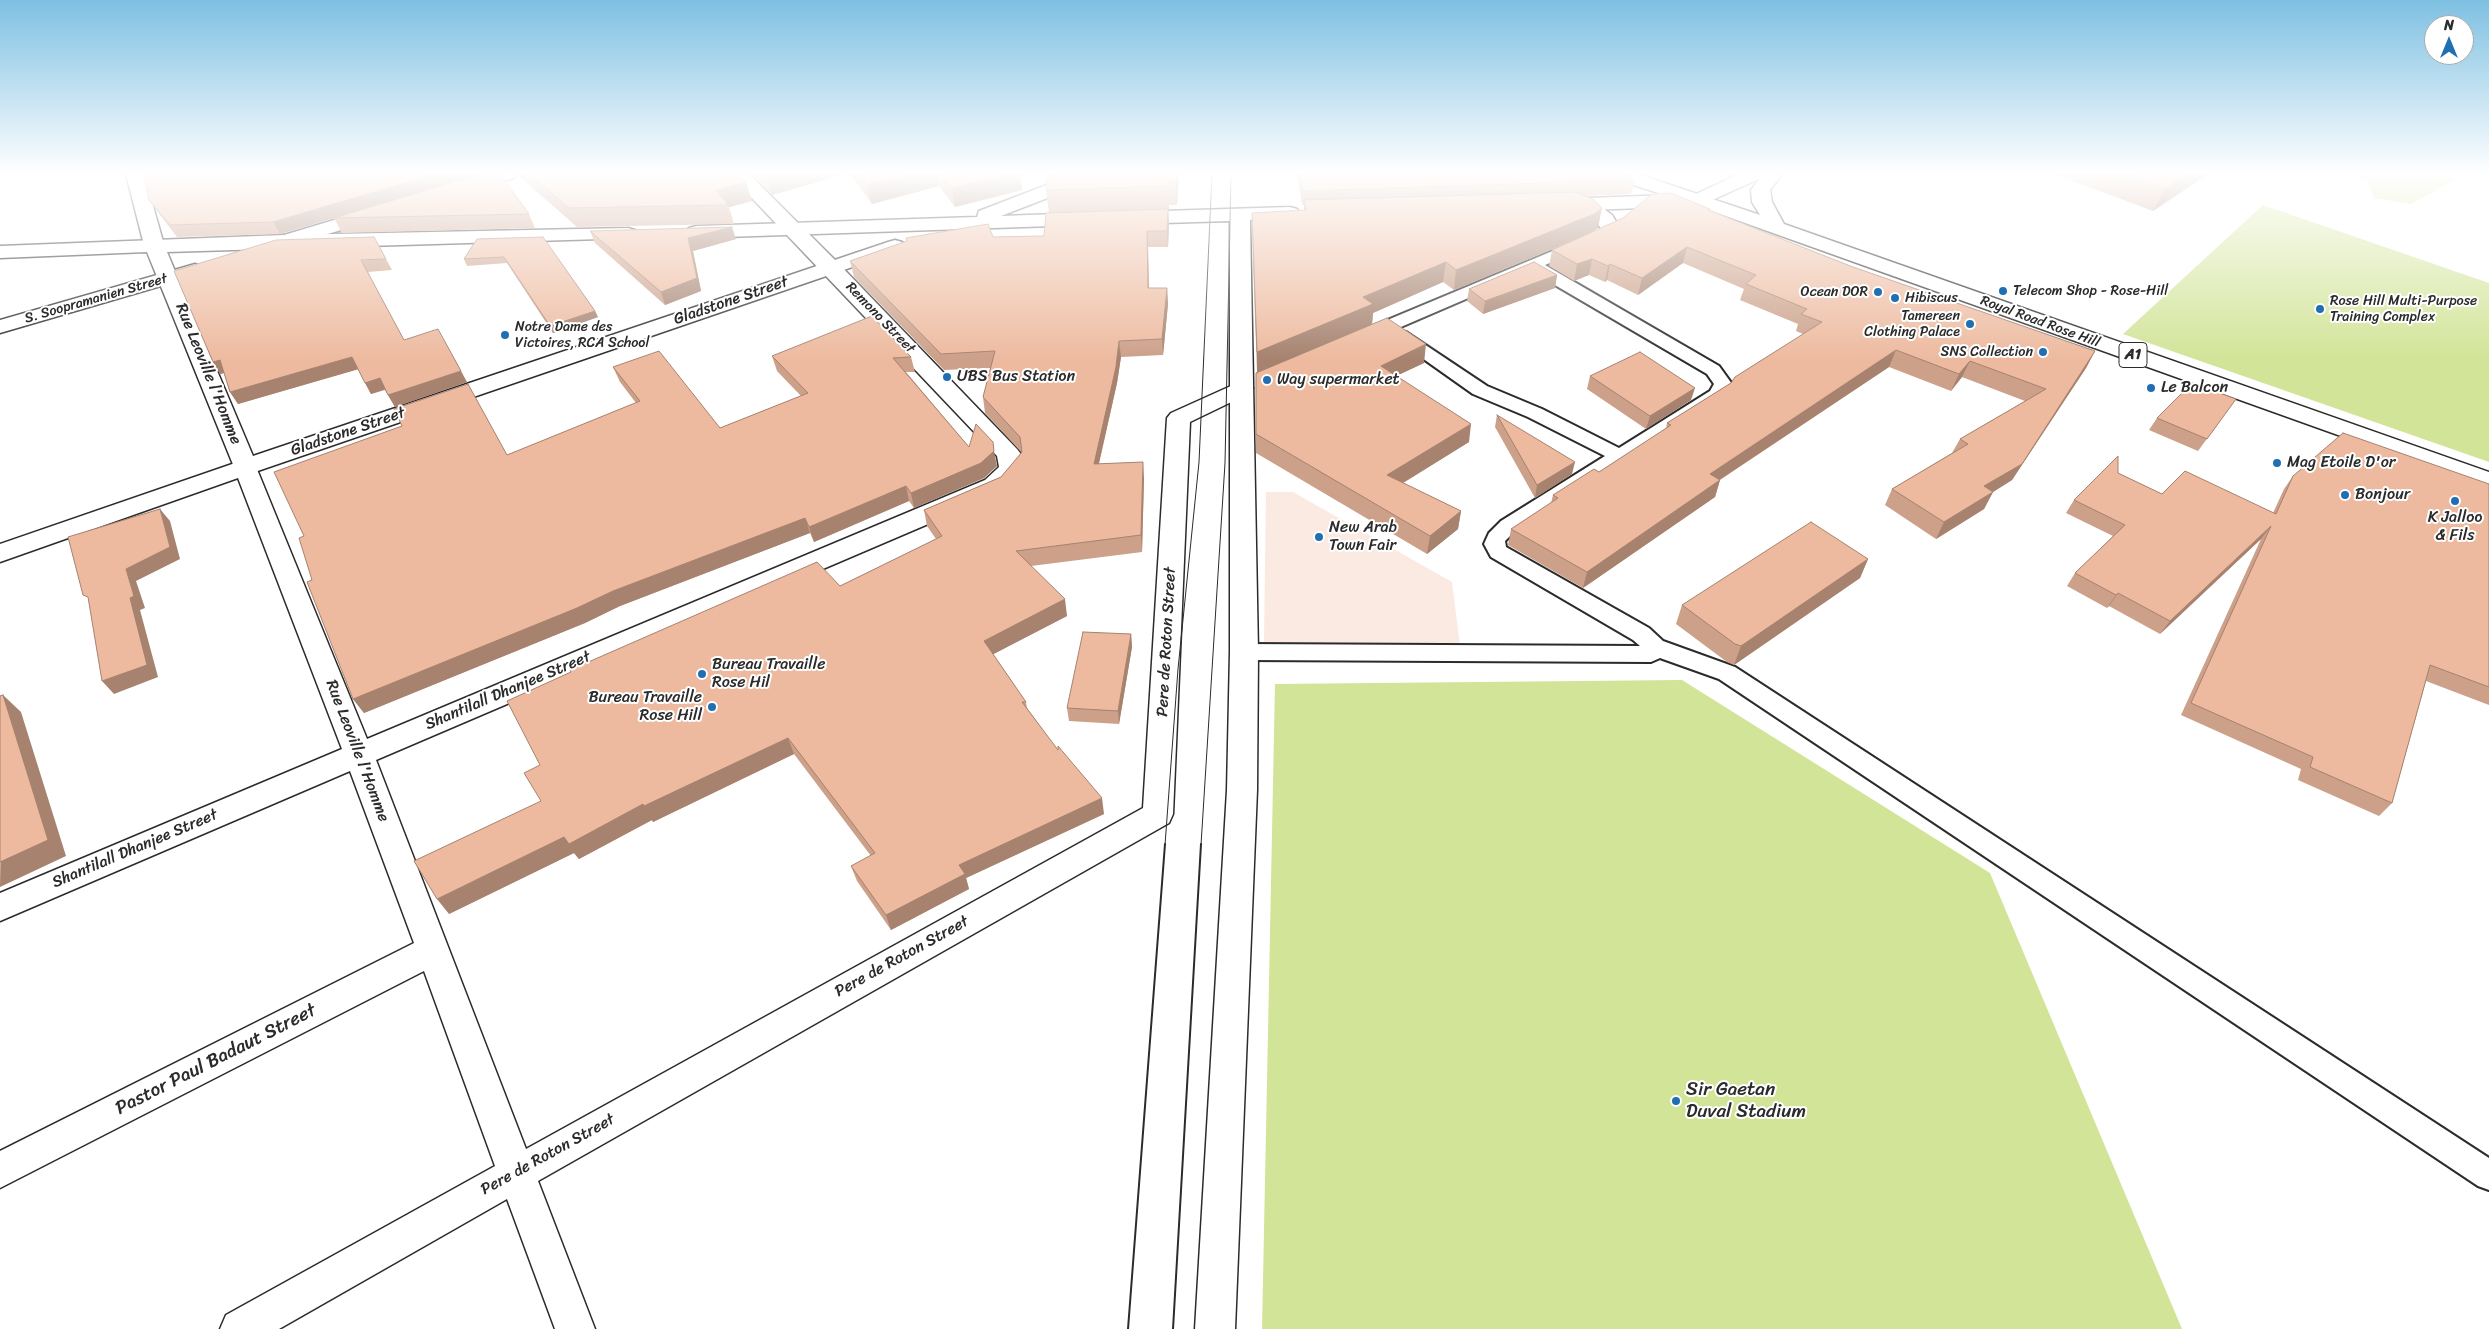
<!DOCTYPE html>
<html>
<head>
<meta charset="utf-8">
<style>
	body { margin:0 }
	#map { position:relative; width:2489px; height:1329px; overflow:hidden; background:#fff; font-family:Sriracha,sans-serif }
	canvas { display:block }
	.north { position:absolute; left:2424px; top:15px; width:50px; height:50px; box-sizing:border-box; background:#fff; border:1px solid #aaa; border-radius:50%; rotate:0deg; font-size:14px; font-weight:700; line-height:20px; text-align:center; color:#2b2b2b }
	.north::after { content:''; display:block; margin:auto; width:18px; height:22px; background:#1f6fb2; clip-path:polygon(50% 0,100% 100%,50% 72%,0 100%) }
</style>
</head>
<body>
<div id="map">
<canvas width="2489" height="1329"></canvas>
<div class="north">N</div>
</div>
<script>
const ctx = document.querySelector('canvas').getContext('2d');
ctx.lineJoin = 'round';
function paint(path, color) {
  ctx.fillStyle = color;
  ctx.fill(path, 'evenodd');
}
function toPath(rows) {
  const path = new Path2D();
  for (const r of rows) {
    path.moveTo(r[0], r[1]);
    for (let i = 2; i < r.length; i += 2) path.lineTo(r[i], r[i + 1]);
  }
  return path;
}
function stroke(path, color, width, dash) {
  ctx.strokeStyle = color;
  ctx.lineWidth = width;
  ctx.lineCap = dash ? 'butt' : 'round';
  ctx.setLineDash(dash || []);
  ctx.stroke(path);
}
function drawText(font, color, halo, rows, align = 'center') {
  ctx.font = font + ' Sriracha,sans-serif';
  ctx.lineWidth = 4;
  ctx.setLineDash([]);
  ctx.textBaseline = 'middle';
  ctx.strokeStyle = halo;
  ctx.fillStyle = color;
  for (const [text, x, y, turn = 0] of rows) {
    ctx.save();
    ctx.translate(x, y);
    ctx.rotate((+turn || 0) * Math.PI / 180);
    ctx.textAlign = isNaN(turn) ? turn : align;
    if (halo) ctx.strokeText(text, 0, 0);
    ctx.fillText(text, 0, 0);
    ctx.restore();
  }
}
paint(toPath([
	[1266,492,1293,492,1452,582,1460,646,1264,642]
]), '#faeae2');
paint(toPath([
	[2348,174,2457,174,2460,177,2411,204,2374,198,2367,181],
	[2263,205,2489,283,2489,462,2123,334],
	[1682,680,1990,873,2182,1329,1262,1329,1275,684]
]), '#d2e498');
const lane = toPath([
	[1579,240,1587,245,1585,248,1545,265,1719,366,1732,384,1725,398,1515,531,1505,541,1506,547,1649,628,1663,641,1735,667,2489,1158,2489,1190,2478,1186,1719,679,1660,658,1651,662,1244,660,1236,658,1233,652,1236,646,1244,644,1640,646,1633,640,1491,557,1484,544,1489,533,1501,521,1605,456,1528,417,1473,394,1391,336,1394,332,1400,331,1406,332,1487,386,1542,409,1619,448,1710,391,1714,384,1707,374,1531,271,1373,339,1361,339,1358,335,1361,331,1579,240]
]);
const street = toPath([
	[126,174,144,174,164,245,161,249,154,251,147,249,144,245,126,174],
	[487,174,516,174,514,178,465,193,458,191,456,187,458,183,487,174],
	[729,174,749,174,838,263,1017,449,1021,454,1023,469,1003,492,376,760,526,1149,1143,808,1167,418,1171,413,1242,381,1250,383,1253,388,1250,393,1190,422,1173,814,1169,823,538,1181,595,1329,555,1329,507,1199,279,1329,220,1329,226,1315,495,1166,424,971,0,1188,0,1151,414,943,350,771,0,921,0,893,342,749,238,478,0,562,0,544,238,462,246,459,254,462,367,739,985,480,999,467,997,456,729,174],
	[1573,198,1604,209,1612,215,1621,229,1618,233,1604,233,1597,223,1590,217,1566,208,1563,204,1566,200,1573,198],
	[374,208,381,210,384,214,381,218,271,251,264,249,261,245,264,241,374,208],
	[195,264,202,266,205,270,202,274,0,333,0,320,195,264]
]);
const secondary = toPath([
	[1075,174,1101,174,1099,178,1001,216,1083,213,1090,215,1093,219,1090,223,1083,225,696,238,689,236,686,232,689,228,696,226,977,217,979,211,1075,174],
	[1739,174,1763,174,1761,178,1699,206,1561,211,1554,209,1551,205,1554,201,1561,199,1696,194,1739,174],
	[1290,207,1297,209,1300,213,1297,217,1250,220,1258,652,1257,790,1235,1329,1195,1329,1227,790,1230,652,1230,221,1131,224,1124,222,1121,218,1124,214,1131,212,1290,207],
	[628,228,635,230,638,234,635,238,167,252,253,456,888,242,895,240,902,242,905,246,902,250,246,475,238,472,234,467,147,252,0,258,0,246,284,235,628,228]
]);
const primary = toPath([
	[1610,174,1638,174,1760,215,1752,202,1751,190,1763,174,1782,174,1770,190,1772,202,1784,224,2489,472,2489,489,1692,204,1612,178,1610,174]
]);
stroke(lane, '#2b2b2b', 4);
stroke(street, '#2b2b2b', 3);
stroke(secondary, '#2b2b2b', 3);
stroke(primary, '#2b2b2b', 3);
paint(lane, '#fff');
paint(street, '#fff');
paint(secondary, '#fff');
paint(primary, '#fff');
stroke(toPath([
	[1165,845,1178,669,1199,462,1212,174],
	[1201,845,1225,463,1231,174]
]), '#2b2b2b', 1);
stroke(toPath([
	[1128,1329,1165,844],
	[1173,1329,1201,844]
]), '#2b2b2b', 2);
paint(toPath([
	[144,174,500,174,529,214,535,228,342,233,334,218,402,198,280,234,177,237,157,211,149,200],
	[518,174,739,174,746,182,752,201,729,207,734,224,577,227,520,177],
	[752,174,845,174,772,195],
	[850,174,1020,174,1022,190,955,207,939,186,872,204],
	[1050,174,1179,174,1177,205,1169,205,1169,209,1049,213,1046,190],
	[1297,174,1632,174,1631,179,1634,180,1631,194,1584,196,1598,228,1592,232,1710,211,1853,267,2095,351,2086,368,2012,480,1993,492,1984,509,1936,539,1885,505,1892,489,1952,453,1960,439,2025,401,1962,377,1951,391,1889,367,1720,480,1715,497,1583,588,1508,545,1511,529,1551,503,1553,495,1599,472,1666,429,1667,423,1731,383,1803,334,1796,331,1798,324,1740,300,1744,289,1683,263,1638,295,1607,280,1605,282,1589,275,1574,281,1549,266,1552,250,1576,239,1454,290,1443,282,1373,313,1372,324,1424,363,1396,376,1469,442,1403,483,1461,511,1458,529,1427,554,1256,453,1256,373,1257,372,1252,233,1252,213,1304,210,1304,205,1302,205],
	[2054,174,2208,174,2153,211],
	[1168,209,1169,225,1168,247,1148,247,1149,288,1167,288,1168,304,1163,355,1121,357,1117,383,1099,464,1144,478,1142,552,1031,566,1067,616,993,654,1026,702,1027,708,1104,814,966,878,969,889,891,930,857,881,851,866,871,856,794,754,653,822,652,820,579,859,574,853,449,914,541,801,540,765,840,586,936,539,927,526,924,510,1001,477,1022,453,985,413,983,397,991,368,944,370,854,277,850,261,993,237,1044,236],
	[590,231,736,239,693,251,701,291,665,305,595,243],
	[477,239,595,311,598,317,553,333,507,263,467,266,464,259],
	[386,259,392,270,368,272,404,340,467,382,395,407,385,390,371,394,358,369,238,404,230,392,224,373,220,374,213,362,174,271],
	[1557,275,1555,288,1483,314,1467,301,1469,289],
	[772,356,911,357,915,372,906,372,969,447,997,466,984,478,914,508,909,501,814,542,810,533,620,606,585,623,364,713,353,699,312,580,507,455,636,403,620,382,613,367,720,428,801,396,777,371],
	[1590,376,1691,400,1646,429,1587,389],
	[2236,399,2198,451,2149,430,2157,418],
	[1497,415,1572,474,1535,498,1495,427],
	[2118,473,2162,494,2273,513,2284,489,2293,476,2489,484,2489,705,2426,681,2392,803,2379,816,2298,780,2301,769,2181,715,2261,539,2160,634,2109,606,2107,608,2067,586,2075,573,2113,536,2066,513,2074,500],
	[1868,559,1860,578,1734,665,1727,662,1676,624,1682,605],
	[1131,634,1132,647,1119,724,1069,721,1067,708]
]), '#cca089');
paint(toPath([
	[435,174,480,174,280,234,273,222],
	[774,174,845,174,772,195,767,176],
	[910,174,936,174,939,186,872,204,867,185],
	[1008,174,1020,174,1022,190,955,207,952,188],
	[1177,174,1179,174,1177,205,1176,182],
	[2187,174,2208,174,2153,211,2165,189],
	[746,182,752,201,729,207,728,205,716,190],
	[1602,208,1598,228,1590,233,1454,290,1456,270],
	[1168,209,1169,225,1168,247,1167,231],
	[732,227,736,239,693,251,701,291,665,305,661,292,688,238],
	[1147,231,1148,247,1149,304,1148,288],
	[1687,247,1683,263,1638,295,1642,278],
	[1592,259,1589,275,1574,281,1577,264],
	[1446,262,1443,282,1373,313,1372,325,1257,373,1257,352,1363,297],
	[1610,264,1607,280,1605,282,1608,266],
	[1557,275,1555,288,1483,314,1485,301],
	[1167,288,1168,304,1163,355,1162,339],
	[595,311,598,317,553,333,550,326],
	[1119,341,1121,357,1117,383,1095,480,1094,464],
	[1426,344,1424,363,1379,384,1381,366],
	[1896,350,1889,367,1704,490,1710,474],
	[2095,351,2086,368,2012,480,1993,492,1984,509,1936,539,1944,522,1984,486],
	[352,357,359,369,238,404,230,392],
	[220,360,228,372,220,374,213,362],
	[1970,361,1962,377,1951,391,1959,374],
	[461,371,467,382,395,407,388,395],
	[380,378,386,389,371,394,365,383],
	[1695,388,1691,400,1646,429,1650,416],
	[1471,424,1469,442,1385,494,1387,475],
	[994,451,997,466,984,478,914,508,911,493],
	[1143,462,1144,478,1142,552,1141,535],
	[1575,462,1572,474,1535,498,1537,485],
	[1720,480,1715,497,1583,588,1587,572],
	[906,486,909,501,814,542,809,527],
	[160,509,170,521,180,559,136,581,145,608,140,610,158,677,114,694,102,681,130,598,126,569],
	[1461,511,1458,529,1427,554,1430,536],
	[805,518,810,533,620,606,585,623,364,713,353,699,613,591],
	[2271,526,2261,539,2160,634,2170,621],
	[1868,559,1860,578,1734,665,1741,646],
	[2118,593,2109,606,2107,608,2116,595],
	[1065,599,1067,616,988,657,984,641],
	[1131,634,1132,647,1119,724,1118,711],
	[3,695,21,712,66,856,0,887],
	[788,738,794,754,653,822,652,820,579,859,574,853,449,914,437,899,564,837,643,804],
	[1102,798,1104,814,966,878,969,889,891,930,886,915,959,865]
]), '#a6826f');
const building = toPath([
	[144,174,435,174,273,222,170,225,149,200,144,174],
	[480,174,500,174,529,214,334,218,480,174],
	[529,174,739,174,746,182,716,190,728,205,569,208,529,174],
	[765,174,774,174,767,176,765,174],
	[859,174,910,174,867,185,859,174],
	[940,174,1008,174,952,188,940,174],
	[1053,174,1177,174,1176,182,1168,182,1168,186,1046,190,1047,176,1053,174],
	[1300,174,1631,174,1627,177,1634,180,1302,191,1300,174],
	[2126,174,2187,174,2165,189,2126,174],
	[1575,192,1593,199,1602,208,1594,214,1456,270,1446,262,1363,297,1373,304,1257,352,1252,213,1306,210,1304,200,1575,192],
	[1671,193,1710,209,1708,210,1853,267,2095,351,2022,464,1984,486,1993,492,1944,522,1892,489,1968,444,1960,439,2046,389,1970,361,1959,374,1896,350,1710,474,1720,480,1587,572,1511,529,1558,498,1553,495,1594,469,1599,472,1671,425,1667,423,1731,383,1735,377,1822,322,1801,314,1807,309,1746,284,1756,275,1687,247,1642,278,1610,264,1608,266,1592,259,1577,264,1552,250,1623,218,1652,194,1671,193],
	[1168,209,1167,231,1147,231,1148,288,1167,288,1162,339,1119,341,1116,367,1094,464,1143,462,1141,535,1016,551,1065,599,984,641,1026,702,1022,702,1058,750,1058,746,1102,798,959,865,965,874,886,915,851,866,875,853,788,738,644,806,643,804,569,844,564,837,437,899,414,861,541,801,524,773,540,765,507,701,571,672,570,670,817,562,840,586,942,536,924,510,1001,477,1022,452,1020,437,983,397,995,351,941,354,850,261,907,241,906,238,988,224,993,237,1044,236,1046,213,1168,209],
	[732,227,688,238,697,278,661,292,590,231,732,227],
	[374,237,386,259,361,260,404,340,438,329,461,371,388,395,380,378,365,383,352,357,230,392,220,360,213,362,174,271,276,240,374,237],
	[543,237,595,311,550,326,504,257,464,259,477,239,543,237],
	[1534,262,1557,275,1485,301,1469,289,1534,262],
	[872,316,911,357,893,358,969,447,976,424,993,442,994,451,981,463,911,493,906,486,809,527,805,518,613,591,577,608,353,699,307,582,312,580,299,538,304,536,274,472,402,426,394,409,468,384,507,455,640,401,613,367,659,351,720,428,808,393,772,356,872,316],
	[1387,318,1426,344,1381,366,1471,424,1387,475,1461,511,1430,536,1256,434,1256,373,1387,318],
	[1640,352,1695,388,1650,416,1590,376,1640,352],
	[2192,383,2236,399,2207,439,2157,418,2192,383],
	[1497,415,1575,462,1537,485,1497,415],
	[2343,433,2489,484,2489,687,2430,665,2392,803,2310,767,2313,757,2191,703,2271,526,2170,621,2118,593,2116,595,2075,573,2125,525,2074,500,2118,456,2118,473,2162,494,2185,471,2276,514,2293,476,2343,433],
	[160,509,170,547,126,569,134,596,130,598,147,665,102,681,88,597,83,595,68,537,160,509],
	[1811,522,1868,559,1741,646,1735,644,1682,605,1811,522],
	[1083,632,1131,634,1118,711,1067,708,1083,632],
	[3,695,48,840,0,862,0,696,3,695]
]);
paint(building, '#edba9f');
stroke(building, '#a6826f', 1);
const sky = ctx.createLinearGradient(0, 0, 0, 360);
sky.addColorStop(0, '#7ec0e2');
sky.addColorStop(0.48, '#fff');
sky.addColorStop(1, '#ffffff00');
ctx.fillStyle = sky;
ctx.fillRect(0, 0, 2489, 360);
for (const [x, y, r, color] of [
	[2003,291,5,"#1f6fb2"],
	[1878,292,5,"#1f6fb2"],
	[1895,298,5,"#1f6fb2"],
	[2320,309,5,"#1f6fb2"],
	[1970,324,5,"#1f6fb2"],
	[505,335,5,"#1f6fb2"],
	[2043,352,5,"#1f6fb2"],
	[947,377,5,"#1f6fb2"],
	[1267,380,5,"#1f6fb2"],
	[2151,388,5,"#1f6fb2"],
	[2277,463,5,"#1f6fb2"],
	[2345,495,5,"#1f6fb2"],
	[2455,501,5,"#1f6fb2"],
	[1319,537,5,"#1f6fb2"],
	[702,674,5,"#1f6fb2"],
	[712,707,5,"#1f6fb2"],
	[1676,1101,5,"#1f6fb2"]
]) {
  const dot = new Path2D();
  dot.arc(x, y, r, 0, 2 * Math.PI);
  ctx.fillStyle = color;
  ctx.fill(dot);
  stroke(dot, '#fff', 2);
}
drawText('14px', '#2b2b2b', '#fff', [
	["Telecom Shop - Rose-Hill",2013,291],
	["Ocean DOR",1868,292,"right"],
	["Hibiscus",1905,298],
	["Rose Hill Multi-Purpose",2330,301],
	["Training Complex",2330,317],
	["Tamereen",1960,316,"right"],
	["Clothing Palace",1960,332,"right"],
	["Notre Dame des",515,327],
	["Victoires, RCA School",515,343],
	["SNS Collection",2033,352,"right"]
], 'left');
drawText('14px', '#2b2b2b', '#fff', [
	["S. Soopramanien Street",96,299,-16],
	["Remono Street",880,318,46],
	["Royal Road Rose Hill",2040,322,20]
]);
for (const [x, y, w] of [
	[2133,355,28]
]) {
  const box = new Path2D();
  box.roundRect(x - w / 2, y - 12.5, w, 25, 4);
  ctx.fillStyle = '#fff';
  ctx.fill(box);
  stroke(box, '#2b2b2b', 1);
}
drawText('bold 15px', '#2b2b2b', null, [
	["A1",2133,355]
]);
drawText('16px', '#2b2b2b', '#fff', [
	["Gladstone Street",731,301,-19],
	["Rue Leoville l'Homme",208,374,68],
	["Gladstone Street",348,432,-19],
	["Pere de Roton Street",1167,642,-87],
	["Shantilall Dhanjee Street",508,691,-23],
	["Rue Leoville l'Homme",357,751,69],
	["Shantilall Dhanjee Street",135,849,-23],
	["Pere de Roton Street",902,957,-29],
	["Pere de Roton Street",548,1155,-29]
]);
drawText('16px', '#2b2b2b', '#fff', [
	["UBS Bus Station",957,377],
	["Way supermarket",1277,380],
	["Le Balcon",2161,388],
	["Mag Etoile D'or",2287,463],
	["Bonjour",2355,495],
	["K Jalloo",2455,518,"center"],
	["& Fils",2455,536,"center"],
	["New Arab",1329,528],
	["Town Fair",1329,546],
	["Bureau Travaille",712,665],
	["Rose Hil",712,683],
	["Bureau Travaille",702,698,"right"],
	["Rose Hill",702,716,"right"]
], 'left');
drawText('19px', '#2b2b2b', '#fff', [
	["Pastor Paul Badaut Street",216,1060,-27]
]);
drawText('19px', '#2b2b2b', '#fff', [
	["Sir Gaetan",1686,1090],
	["Duval Stadium",1686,1112]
], 'left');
</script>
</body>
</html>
